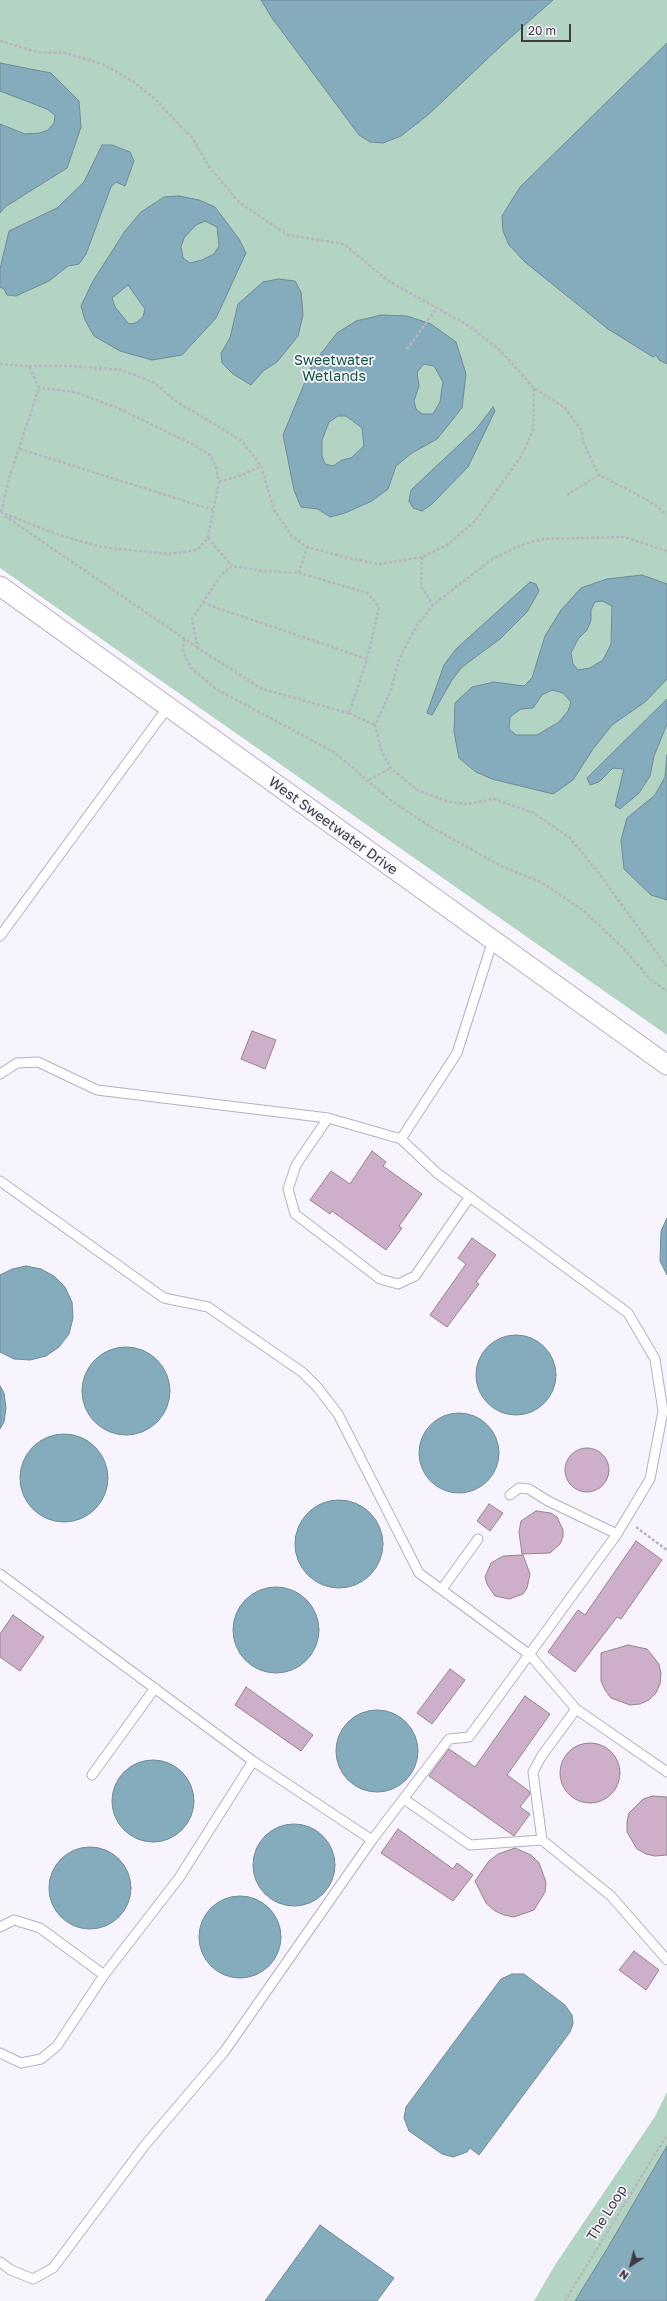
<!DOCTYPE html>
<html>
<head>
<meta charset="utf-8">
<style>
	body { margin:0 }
	#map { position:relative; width:667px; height:2301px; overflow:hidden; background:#f8f4fd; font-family:"Golos Text",sans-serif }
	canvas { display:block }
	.north { position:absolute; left:611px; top:2245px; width:40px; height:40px; -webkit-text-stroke:3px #f8f4fd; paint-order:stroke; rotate:216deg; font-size:11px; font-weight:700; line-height:16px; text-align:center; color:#3d3941 }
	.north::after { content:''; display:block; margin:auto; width:14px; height:18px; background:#3d3941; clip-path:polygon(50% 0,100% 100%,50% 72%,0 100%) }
	.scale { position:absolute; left:521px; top:24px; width:50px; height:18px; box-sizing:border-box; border:2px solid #3d3941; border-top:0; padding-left:5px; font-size:12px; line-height:14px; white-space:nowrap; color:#3d3941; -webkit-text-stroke:3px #f8f4fd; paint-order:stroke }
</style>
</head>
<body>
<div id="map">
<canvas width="667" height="2301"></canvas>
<div class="north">N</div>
<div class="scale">20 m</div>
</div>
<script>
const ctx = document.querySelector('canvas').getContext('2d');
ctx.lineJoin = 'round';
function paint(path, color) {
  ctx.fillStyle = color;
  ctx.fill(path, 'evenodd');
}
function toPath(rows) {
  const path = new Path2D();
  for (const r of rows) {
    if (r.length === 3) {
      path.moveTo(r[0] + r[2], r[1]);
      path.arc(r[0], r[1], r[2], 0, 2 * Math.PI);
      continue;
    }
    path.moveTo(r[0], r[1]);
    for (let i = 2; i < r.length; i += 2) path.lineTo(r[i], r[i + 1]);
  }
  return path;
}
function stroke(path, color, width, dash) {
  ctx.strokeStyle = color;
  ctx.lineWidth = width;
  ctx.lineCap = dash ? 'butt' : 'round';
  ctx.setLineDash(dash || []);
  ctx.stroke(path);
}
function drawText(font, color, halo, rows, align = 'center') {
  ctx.font = font + ' "Golos Text",sans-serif';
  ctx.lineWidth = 3.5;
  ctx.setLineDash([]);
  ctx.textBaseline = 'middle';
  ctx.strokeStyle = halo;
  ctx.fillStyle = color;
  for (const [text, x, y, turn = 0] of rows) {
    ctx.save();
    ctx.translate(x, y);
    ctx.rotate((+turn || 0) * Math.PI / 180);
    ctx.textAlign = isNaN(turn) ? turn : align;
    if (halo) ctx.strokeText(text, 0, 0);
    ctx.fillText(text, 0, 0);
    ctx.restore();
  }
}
paint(toPath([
	[0,0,667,0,667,1035,0,568],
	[667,2092,667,2301,534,2301,555,2265,654,2118]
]), '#b3d3c3');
const water = toPath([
	[261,0,553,0,502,45,429,114,401,136,383,143,370,142,359,135,272,18,261,0],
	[667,43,667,364,659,360,656,355,653,357,608,329,525,262,509,245,503,231,502,216,520,187,667,43],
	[0,63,51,73,79,101,81,127,67,168,5,207,0,213,0,124,25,134,40,133,48,130,54,123,55,115,47,109,0,91,0,63],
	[102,145,112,145,130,152,134,161,125,186,116,182,111,187,86,254,79,264,68,266,49,281,16,296,7,295,4,289,0,287,0,269,9,231,57,208,84,182,102,145],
	[179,196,199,200,215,207,239,239,246,253,216,318,182,355,152,360,120,351,94,336,85,320,81,306,93,281,125,231,141,212,164,197,179,196],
	[205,221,217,227,219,246,214,254,202,260,190,263,183,258,181,247,184,238,196,225,205,221],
	[128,285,145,309,143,317,136,323,129,324,115,307,112,298,128,285],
	[278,279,295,281,301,292,303,315,298,336,277,362,263,371,251,385,233,374,222,363,221,353,230,338,238,304,263,282,278,279],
	[381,315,407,316,431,324,456,342,466,374,462,408,437,439,412,453,396,466,388,489,372,501,345,513,330,517,318,509,301,507,294,490,283,435,312,365,337,333,356,321,381,315],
	[424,364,434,366,443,382,440,402,433,414,422,414,416,409,414,401,419,386,417,372,424,364],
	[338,416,346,416,362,428,364,446,351,458,342,460,333,466,325,464,322,456,322,440,329,422,338,416],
	[493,407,495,411,468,467,431,505,422,511,413,508,409,501,411,490,477,428,493,407],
	[642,575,667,584,667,679,645,702,612,725,593,749,573,780,553,794,492,779,476,772,459,758,454,732,455,703,472,687,494,682,524,686,532,678,545,636,561,610,581,588,607,579,642,575],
	[602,601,612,606,611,644,603,660,590,668,578,670,573,664,571,653,578,639,587,630,591,620,591,610,595,602,602,601],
	[552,690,563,693,571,702,568,711,559,722,537,735,516,735,509,729,510,717,521,709,533,708,542,695,552,690],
	[530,582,536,584,539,591,527,612,500,639,462,667,452,680,432,715,427,713,444,665,456,649,530,582],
	[667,699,667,724,654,756,650,776,639,793,620,809,615,806,624,769,613,768,599,782,590,785,587,778,667,699],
	[667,755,667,900,651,895,624,869,621,840,627,818,655,795,665,777,667,755],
	[667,1218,667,1275,660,1261,661,1231,667,1218],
	[26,1266,41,1269,54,1276,65,1287,72,1302,73,1318,69,1334,59,1347,46,1356,30,1360,14,1359,0,1352,0,1275,12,1269,26,1266],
	[516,1375,40],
	[126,1391,44],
	[0,1386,4,1393,6,1408,4,1422,0,1429,0,1386],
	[459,1453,40],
	[64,1478,44],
	[339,1544,44],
	[276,1630,43],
	[377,1751,41],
	[153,1801,41],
	[294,1865,41],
	[90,1888,41],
	[240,1937,41],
	[512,1974,524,1974,565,2005,572,2015,573,2024,570,2032,479,2155,470,2148,467,2152,453,2157,442,2154,409,2131,404,2118,406,2107,501,1979,512,1974],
	[667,2146,667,2301,575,2301,607,2249,667,2146],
	[320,2225,394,2278,377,2301,265,2301,320,2225]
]);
paint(water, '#85acbd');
stroke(water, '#6f8a98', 1);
const building = toPath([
	[252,1031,276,1040,265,1069,241,1059,252,1031],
	[372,1151,386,1162,383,1166,422,1194,399,1226,402,1228,386,1250,332,1211,330,1214,310,1200,331,1171,350,1184,372,1151],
	[472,1238,496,1255,476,1282,479,1284,447,1327,430,1315,466,1264,458,1258,472,1238],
	[587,1470,22],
	[489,1504,503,1513,490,1531,477,1521,489,1504],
	[536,1511,551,1513,557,1517,563,1530,563,1537,560,1544,550,1553,522,1554,519,1532,521,1521,536,1511],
	[636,1541,662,1560,621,1619,617,1617,575,1672,548,1652,578,1610,585,1615,636,1541],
	[523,1555,530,1574,527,1588,523,1594,509,1599,495,1596,487,1584,485,1577,491,1563,503,1556,523,1555],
	[13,1615,44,1637,20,1671,0,1657,0,1634,13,1615],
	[628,1645,647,1649,659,1664,661,1674,660,1684,656,1693,649,1700,640,1704,630,1705,611,1698,605,1690,601,1681,601,1653,628,1645],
	[450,1669,465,1680,432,1724,417,1713,450,1669],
	[246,1687,313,1735,301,1751,235,1705,246,1687],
	[525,1696,550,1714,507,1775,529,1791,530,1794,520,1807,530,1814,514,1836,429,1776,449,1749,475,1767,525,1696],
	[590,1773,30],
	[653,1796,667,1797,667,1855,655,1856,646,1854,637,1849,627,1832,627,1822,629,1813,643,1799,653,1796],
	[398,1829,453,1869,457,1863,473,1875,453,1901,381,1853,398,1829],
	[515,1848,531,1855,539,1863,546,1882,545,1892,534,1910,514,1917,504,1915,495,1911,486,1903,475,1881,489,1861,498,1854,515,1848],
	[634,1951,659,1970,646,1990,619,1970,634,1951]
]);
paint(building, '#ceafc9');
stroke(building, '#958392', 1);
const service = toPath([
	[0,936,168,707],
	[0,1074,17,1063,38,1062,97,1090,328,1118,401,1139,437,1173,628,1313,655,1359,663,1411,650,1479,617,1534,469,1737,449,1739,372,1840,253,1761,0,1574],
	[328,1118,296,1165,288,1189,295,1214,380,1279,398,1284,415,1276,469,1198],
	[401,1139,457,1053,493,940],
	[0,1181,164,1298,208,1307,302,1372,318,1388,338,1414,419,1573,530,1655,576,1709,667,1772],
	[510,1495,519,1488,529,1489,548,1501,617,1534],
	[442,1589,478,1539],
	[576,1709,541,1757,533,1772,542,1840,611,1896,667,1960],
	[92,1775,155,1688],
	[404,1799,470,1845,542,1840],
	[0,1927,14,1920,40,1928,104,1975],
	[0,2053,21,2063,41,2059,57,2046,104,1975,179,1878,253,1761],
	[0,2262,11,2270,33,2279,53,2268,145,2145,224,2052,372,1840]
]);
const minor = toPath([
	[0,586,667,1065]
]);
stroke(service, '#b8afc3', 11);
stroke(minor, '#b8afc3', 21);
stroke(toPath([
	[0,41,37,52,65,53,102,64,131,80,155,99,193,139,210,168,240,203,288,235,344,244,387,280,469,326,500,350,534,388,565,408,582,431,583,442,599,475,646,499,667,514],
	[407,349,437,308],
	[0,364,29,366,39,388,9,478,1,513],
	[29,366,73,366,121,370,155,383,174,400,242,441,261,466,274,510,292,536,307,547,348,558,379,564,422,557,447,545,475,521,522,455,533,430,534,388],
	[20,449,213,510],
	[219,482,242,475,261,466],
	[567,495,599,475],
	[0,512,56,534,101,547,169,554,197,550,208,538,219,482,216,467,210,455,194,445,118,408,75,392,39,388],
	[5,516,198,648],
	[208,538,232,566],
	[667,551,624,537,543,539,521,545,491,560,433,605,417,625,399,659,391,690,375,725,382,752,391,768,417,790,449,802,467,804,494,799,532,812,569,837,595,868,667,967],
	[422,557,421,586,433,605],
	[299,573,307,547],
	[203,603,367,659],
	[184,639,183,650,190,667,216,689,334,752,394,803,431,827,501,866,541,882,584,911,621,946,651,980,667,991],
	[349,713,262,689,198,648,192,619,221,575,232,566,264,571,299,573,368,593,379,607,367,659,349,713,375,725],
	[369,780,391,768],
	[636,1527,667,1550],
	[565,2301,667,2135]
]), '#b9b5be', 2.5, [3, 2]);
stroke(service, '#fff', 9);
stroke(minor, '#fff', 19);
drawText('14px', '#125840', '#f8f4fd', [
	["Sweetwater",334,361],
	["Wetlands",334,377]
]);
drawText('14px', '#3d3941', '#f8f4fd', [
	["West Sweetwater Drive",333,826,36],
	["The Loop",607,2213,-58]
]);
</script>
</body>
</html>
